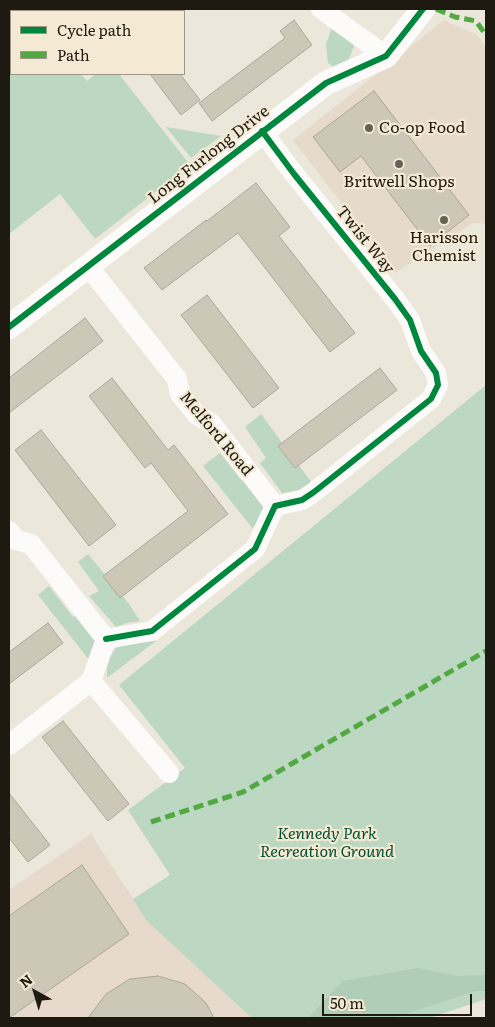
<!DOCTYPE html>
<html>
<head>
<meta charset="utf-8">
<style>
	body { margin:0 }
	#map { position:relative; width:495px; height:1027px; overflow:hidden; background:#ece7db; font-family:Literata,serif }
	canvas { display:block }
	.frame { position:absolute; inset:0; border:10px solid #1e1a12; pointer-events:none }
	.legend { position:absolute; left:10px; top:10px; width:175px; height:65px; box-sizing:border-box; background:#f4ead3; border:1px solid #9e9786; margin:0; padding:6px 9px; list-style:none; font-size:15px; color:#1e1a12 }
	.legend li { display:flex; align-items:center; gap:10px; height:25px }
	.legend b { width:25px; border:1px solid #9e9786 }
	.north { position:absolute; left:10px; top:967px; width:50px; height:50px; -webkit-text-stroke:4px #f4ead3; paint-order:stroke; rotate:321deg; font-size:14px; font-weight:700; line-height:20px; text-align:center; color:#1e1a12 }
	.north::after { content:''; display:block; margin:auto; width:18px; height:22px; background:#1e1a12; clip-path:polygon(50% 0,100% 100%,50% 72%,0 100%) }
	.scale { position:absolute; left:322px; top:994px; width:150px; height:22px; box-sizing:border-box; border:2px solid #1e1a12; border-top:0; padding-left:6px; font-size:15px; line-height:18px; white-space:nowrap; color:#1e1a12; -webkit-text-stroke:4px #f4ead3; paint-order:stroke }
</style>
</head>
<body>
<div id="map">
<canvas width="495" height="1027"></canvas>
<div class="frame"></div>
<ul class="legend">
<li><b style="height:6px;background:#00873e"></b>Cycle path</li>
<li><b style="height:6px;background:#52a942"></b>Path</li>
</ul>
<div class="north">N</div>
<div class="scale">50 m</div>
</div>
<script>
const ctx = document.querySelector('canvas').getContext('2d');
ctx.lineJoin = 'round';
function paint(path, color) {
  ctx.fillStyle = color;
  ctx.fill(path, 'evenodd');
}
function toPath(rows) {
  const path = new Path2D();
  for (const r of rows) {
    path.moveTo(r[0], r[1]);
    for (let i = 2; i < r.length; i += 2) path.lineTo(r[i], r[i + 1]);
  }
  return path;
}
function stroke(path, color, width, dash) {
  ctx.strokeStyle = color;
  ctx.lineWidth = width;
  ctx.lineCap = dash ? 'butt' : 'round';
  ctx.setLineDash(dash || []);
  ctx.stroke(path);
}
function drawText(font, color, halo, rows, align = 'center') {
  ctx.font = font + ' Literata,serif';
  ctx.lineWidth = 4.5;
  ctx.setLineDash([]);
  ctx.textBaseline = 'middle';
  ctx.strokeStyle = halo;
  ctx.fillStyle = color;
  for (const [text, x, y, turn = 0] of rows) {
    ctx.save();
    ctx.translate(x, y);
    ctx.rotate((+turn || 0) * Math.PI / 180);
    ctx.textAlign = isNaN(turn) ? turn : align;
    if (halo) ctx.strokeText(text, 0, 0);
    ctx.fillText(text, 0, 0);
    ctx.restore();
  }
}
paint(toPath([
	[444,20,476,34,486,47,486,224,473,223,395,273,293,140]
]), '#e6dacb');
paint(toPath([
	[91,834,147,920,253,1018,9,1018,9,890]
]), '#e7d9cc');
paint(toPath([
	[9,9,43,9,45,11,11,11,11,74,81,74,87,81,95,74,119,74,190,165,95,239,60,194,9,234],
	[333,25,346,33,354,46,348,61,336,69,328,63,326,44],
	[166,127,221,136,191,158],
	[486,385,486,999,430,1018,252,1018,146,920,133,899,170,875,128,810,185,768,119,685],
	[261,414,312,483,305,489,282,493,260,463,266,458,245,427],
	[220,453,241,480,249,476,268,503,253,529,203,466],
	[88,554,129,604,140,621,127,623,116,627,89,596,99,591,78,562],
	[49,586,73,617,79,613,99,639,91,650,90,661,38,595],
	[140,640,156,641,107,678,107,668,110,657,116,648,124,643]
]), '#bdd8c2');
paint(toPath([
	[417,968,458,976,486,975,486,991,476,991,393,1018,308,1018,343,981]
]), '#b0cdb7');
const building = toPath([
	[294,20,312,45,212,121,199,103,285,38,280,31,294,20],
	[150,74,180,74,200,100,181,115,150,74],
	[374,91,469,215,430,246,361,156,340,172,313,137,374,91],
	[256,183,290,227,279,236,355,333,330,352,238,233,162,290,144,268,206,220,207,221,256,183],
	[207,295,279,388,253,408,181,315,207,295],
	[85,318,103,341,9,413,9,378,85,318],
	[380,368,397,390,295,468,278,446,380,368],
	[112,378,168,450,174,445,228,514,120,598,103,576,188,511,151,463,145,468,89,396,112,378],
	[41,430,116,525,89,546,15,450,41,430],
	[48,623,63,643,9,684,9,652,48,623],
	[63,721,129,804,108,821,42,737,63,721],
	[9,793,50,845,28,862,9,838,9,793],
	[82,865,129,934,9,1018,9,916,82,865],
	[158,976,185,984,206,1003,214,1018,88,1018,106,994,130,979,158,976]
]);
paint(building, '#cdc7b7');
stroke(building, '#aba79d', 1);
stroke(toPath([
	[57,9,59,11],
	[321,9,386,56],
	[262,131,294,174,395,299,410,320,421,351,436,373,438,385,431,399,314,492,302,500,275,506],
	[88,266,177,379,180,394,197,415,211,423,275,506],
	[9,531,16,540,31,544,106,639],
	[106,639,152,631,255,549,275,506],
	[91,681,169,773],
	[9,745,91,681,106,639]
]), '#fcfbfa', 20);
stroke(toPath([
	[9,327,326,83,386,56,423,9]
]), '#fcfbfa', 24);
stroke(toPath([
	[436,9,455,17,476,21,486,35],
	[151,822,243,792,486,651]
]), '#52a942', 5, [10, 5]);
stroke(toPath([
	[9,327,326,83,386,56,423,9],
	[106,639,152,631,255,549,275,506,302,500,314,492,431,399,438,385,436,373,421,351,410,320,395,299,294,174,262,131]
]), '#00873e', 6);
for (const [x, y, r, color] of [
	[369,128,5,"#666258"],
	[399,164,5,"#666258"],
	[444,220,5,"#666258"]
]) {
  const dot = new Path2D();
  dot.arc(x, y, r, 0, 2 * Math.PI);
  ctx.fillStyle = color;
  ctx.fill(dot);
  stroke(dot, '#f4ead3', 2);
}
drawText('16px', '#1e1a12', '#f4ead3', [
	["Co-op Food",379,128,"left"],
	["Britwell Shops",399,182],
	["Harisson",444,238],
	["Chemist",444,256]
]);
drawText('16px', '#1e1a12', '#f4ead3', [
	["Long Furlong Drive",209,155,-38],
	["Twist Way",365,240,51],
	["Melford Road",216,434,50]
]);
drawText('italic 16px', '#035034', '#f4ead3', [
	["Kennedy Park",327,834],
	["Recreation Ground",327,852]
]);
</script>
</body>
</html>
